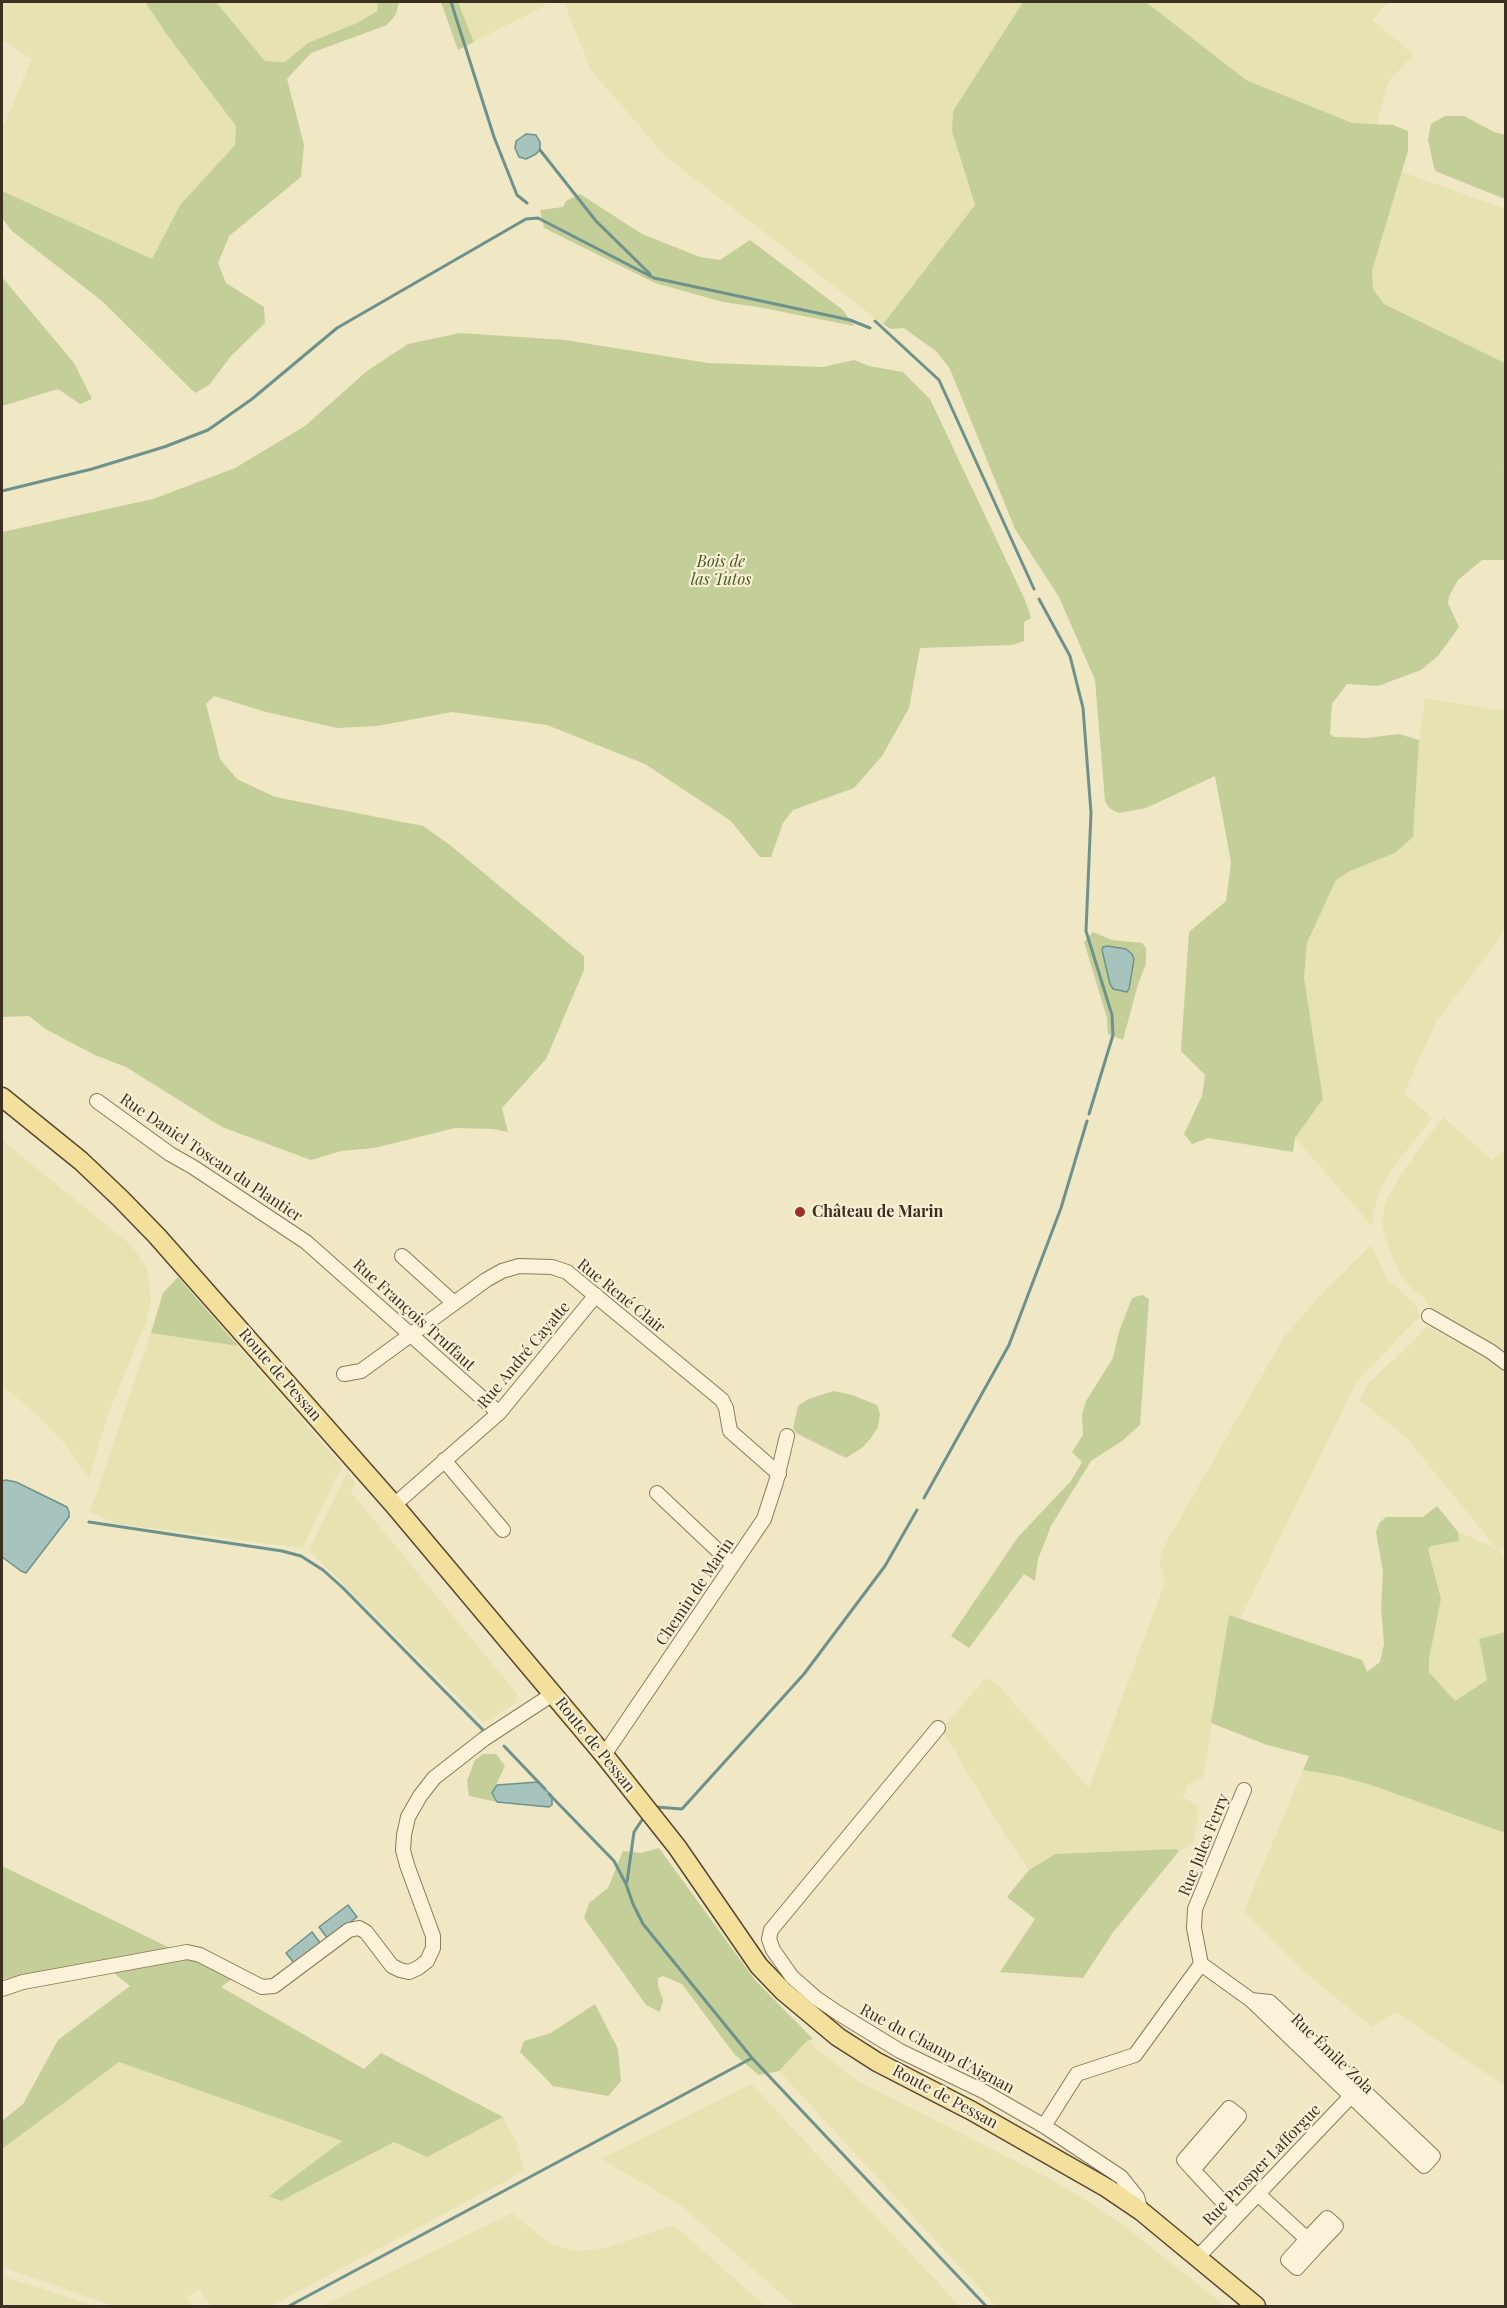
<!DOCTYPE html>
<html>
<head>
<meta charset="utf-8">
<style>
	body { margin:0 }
	#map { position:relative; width:1507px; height:2308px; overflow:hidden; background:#f0e7c5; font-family:"Playfair Display",serif }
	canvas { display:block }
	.frame { position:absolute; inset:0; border:3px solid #3b2f1f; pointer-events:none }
</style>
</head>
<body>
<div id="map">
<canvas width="1507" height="2308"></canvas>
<div class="frame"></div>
</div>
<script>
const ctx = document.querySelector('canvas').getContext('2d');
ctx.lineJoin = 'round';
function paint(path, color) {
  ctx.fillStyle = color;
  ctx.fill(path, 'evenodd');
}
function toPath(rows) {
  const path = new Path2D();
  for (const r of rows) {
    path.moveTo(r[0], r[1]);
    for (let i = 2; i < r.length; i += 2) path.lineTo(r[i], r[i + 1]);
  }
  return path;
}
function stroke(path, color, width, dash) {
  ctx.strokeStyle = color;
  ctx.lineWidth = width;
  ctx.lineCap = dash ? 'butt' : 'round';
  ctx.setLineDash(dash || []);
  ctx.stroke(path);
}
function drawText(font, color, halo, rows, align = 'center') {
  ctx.font = font + ' "Playfair Display",serif';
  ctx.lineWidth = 4.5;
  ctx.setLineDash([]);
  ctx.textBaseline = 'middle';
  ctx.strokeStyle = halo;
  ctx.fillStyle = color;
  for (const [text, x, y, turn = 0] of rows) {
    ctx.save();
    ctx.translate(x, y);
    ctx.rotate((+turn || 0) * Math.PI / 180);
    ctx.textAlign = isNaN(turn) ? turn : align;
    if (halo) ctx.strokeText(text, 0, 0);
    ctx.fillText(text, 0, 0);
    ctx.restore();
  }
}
paint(toPath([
	[2,2,145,2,168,36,236,126,235,145,180,205,152,259,2,191,2,130,32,59,2,40],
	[216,2,378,2,377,10,357,23,308,43,285,62,265,61],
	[458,2,544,2,545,6,474,42],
	[564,2,1023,2,953,111,952,131,975,205,883,324,665,156,591,70],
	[1146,2,1388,2,1372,20,1414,54,1388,82,1377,124,1352,123,1246,80],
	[1402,172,1505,209,1505,363,1384,304,1373,289,1372,271],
	[1425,698,1505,711,1505,927,1494,946,1436,1022,1404,1093,1432,1118,1391,1170,1382,1185,1374,1209,1372,1226,1295,1138,1323,1099,1304,978,1307,943,1336,880,1350,871,1395,853,1413,837,1419,740],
	[1443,1117,1492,1160,1505,1150,1505,1356,1434,1313,1424,1298,1411,1288,1400,1275,1386,1241,1382,1223,1384,1209,1389,1195,1402,1173],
	[2,1140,131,1245,147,1268,151,1300,146,1322,108,1414,89,1478,66,1445,37,1415,2,1385],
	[1371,1245,1387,1279,1417,1306,1419,1317,1357,1381,1240,1619,1229,1615,1203,1778,1189,1783,1183,1797,1199,1807,1193,1845,1179,1851,1176,1849,1153,1850,1048,1857,1029,1870,1005,1835,941,1729,986,1678,997,1684,1089,1788,1165,1582,1160,1564,1162,1550,1284,1337,1325,1290],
	[1427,1327,1484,1355,1505,1373,1506,1546,1499,1550,1505,1559,1505,1632,1479,1640,1487,1680,1454,1702,1429,1672,1429,1659,1441,1599,1428,1549,1432,1546,1458,1541,1458,1532,1497,1549,1405,1436,1360,1401,1366,1386],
	[151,1333,238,1346,342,1466,302,1548,115,1523,90,1512],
	[347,1472,355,1482,351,1492,517,1694,515,1703,484,1723,309,1550],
	[1303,1770,1340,1776,1371,1785,1505,1833,1505,2086,1395,2012,1372,2027,1308,1975,1244,1911],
	[807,2041,856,2080,1053,2180,1087,2201,1127,2228,1225,2306,996,2306,779,2071],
	[119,2062,343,2142,270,2195,281,2201,394,2142,427,2157,503,2117,516,2141,524,2171,271,2306,211,2306,198,2289,187,2298,193,2306,114,2306,2,2267,2,2149],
	[752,2084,796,2132,960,2306,795,2306,679,2204,601,2159],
	[512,2213,551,2244,575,2251,606,2248,674,2225,765,2306,322,2306],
	[2,2276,94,2306,2,2306]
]), '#e6e2b2');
paint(toPath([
	[145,2,216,2,265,61,285,62,308,43,357,23,377,11,378,2,399,2,396,14,387,25,311,53,287,79,304,145,301,177,229,236,218,263,226,283,264,307,265,323,231,356,209,385,195,393,102,301,12,231,2,218,2,191,152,259,180,205,235,145,236,126,168,36],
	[441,2,458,2,474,42,458,50],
	[1023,2,1146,2,1246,80,1352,123,1393,125,1408,131,1408,151,1372,271,1373,289,1384,304,1505,363,1506,463,1503,464,1506,468,1505,560,1482,560,1458,580,1449,596,1448,603,1459,627,1438,656,1421,670,1378,686,1347,684,1332,704,1330,734,1334,737,1366,738,1399,734,1419,740,1413,837,1395,853,1350,871,1336,880,1307,943,1304,978,1323,1099,1295,1138,1293,1152,1208,1138,1192,1144,1184,1134,1202,1096,1205,1075,1181,1051,1189,932,1226,901,1231,862,1215,776,1146,808,1119,813,1109,808,1105,801,1095,680,1059,597,1015,529,950,369,937,352,904,328,891,329,883,324,975,205,952,131,953,111],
	[1445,116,1464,116,1494,132,1505,135,1505,199,1435,171,1428,140,1431,124],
	[580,194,642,234,700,257,720,260,750,240,843,310,854,326,758,307,723,302,655,283,544,228,540,210,563,207,566,201],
	[2,277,74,363,92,399,80,404,58,389,2,406],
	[460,333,565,340,708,363,823,367,854,360,869,366,903,372,930,399,1025,600,1031,618,1024,622,1024,641,1012,645,920,648,909,708,882,756,854,788,793,810,783,823,771,857,760,857,731,821,645,764,547,725,452,712,377,726,337,728,266,712,214,696,206,704,220,759,237,779,275,797,423,826,450,845,584,956,584,970,546,1059,502,1108,508,1132,493,1129,455,1128,374,1148,341,1151,311,1160,222,1127,126,1067,95,1055,47,1030,29,1016,2,1017,2,532,153,499,235,468,305,426,367,371,408,344],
	[1093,932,1112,940,1142,943,1146,948,1146,964,1138,984,1123,1040,1108,1034,1107,1018,1084,942],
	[178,1277,238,1346,151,1333,163,1293],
	[1142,1295,1149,1299,1140,1425,1122,1441,1091,1461,1051,1526,1038,1559,1035,1581,1024,1574,969,1648,951,1636,1018,1537,1071,1481,1082,1462,1072,1452,1083,1435,1082,1415,1086,1401,1113,1358,1119,1332,1132,1298],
	[834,1391,852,1395,877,1405,880,1414,878,1427,871,1438,863,1447,846,1458,796,1433,793,1428,798,1406,808,1399],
	[1437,1506,1458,1532,1459,1541,1432,1546,1428,1549,1441,1599,1429,1659,1429,1672,1455,1701,1487,1680,1479,1639,1505,1632,1505,1833,1371,1785,1339,1776,1303,1770,1309,1756,1267,1745,1211,1723,1229,1615,1362,1660,1367,1672,1380,1662,1384,1644,1381,1607,1383,1572,1376,1532,1379,1523,1386,1517,1423,1517],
	[483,1754,496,1754,505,1766,492,1793,497,1802,469,1796,467,1781,475,1760],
	[659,1848,755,1980,813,2039,807,2041,779,2071,759,2075,735,2055,682,1984,663,1976,658,1978,658,1986,663,2000,660,2012,646,2005,584,1918,589,1903,608,1888,623,1851,641,1853],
	[1176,1849,1179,1851,1114,1931,1083,1978,1000,1972,1035,1919,1007,1897,1029,1870,1055,1854],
	[2,1866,170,1948,3,1979],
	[181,1959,195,1960,232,1979,221,1987,364,2069,381,2053,503,2117,427,2157,394,2142,281,2201,269,2196,342,2141,119,2062,2,2149,2,2121,23,2104,58,2040,130,1986,110,1970],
	[595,2004,618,2049,621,2081,608,2096,553,2086,520,2052,524,2041,551,2033]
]), '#c4ce98');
const water = toPath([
	[526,134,536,135,540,142,540,150,536,154,526,159,519,157,515,148,516,141,526,134],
	[1107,946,1126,949,1132,954,1134,959,1129,989,1127,992,1113,989,1110,984,1102,950,1103,947,1107,946],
	[6,1480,16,1482,67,1507,69,1512,69,1517,26,1573,21,1571,2,1557,2,1481,6,1480],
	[538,1782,552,1796,552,1805,549,1807,497,1802,492,1793,497,1785,538,1782],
	[348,1905,357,1917,328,1939,319,1927,348,1905],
	[312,1932,321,1944,295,1964,286,1953,312,1932]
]);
paint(water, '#a7c3bd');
stroke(water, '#6d928c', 1.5);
stroke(toPath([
	[451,2,494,137,517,195,527,203],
	[540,150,596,221,650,274],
	[875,321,939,380,1034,589],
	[2,491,92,469,164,447,208,430,252,399,337,328,526,219,538,218,654,278,850,320,870,328],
	[1039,599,1070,656,1083,708,1091,813,1086,931,1112,1015,1113,1035,1089,1114],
	[924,1498,1009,1345,1061,1208,1087,1121],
	[89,1522,282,1551,301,1556,323,1570,343,1588,484,1731],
	[504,1746,545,1789],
	[549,1794,614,1861,626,1884,633,1904,643,1924,752,2058,986,2306],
	[656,1807,682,1809,804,1674,885,1566,917,1510],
	[627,1882,634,1832,644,1817],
	[289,2306,752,2058]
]), '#6d928c', 3);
const minor = toPath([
	[97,1101,170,1154,193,1167,306,1242,499,1413],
	[402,1256,454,1303],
	[1429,1316,1490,1351,1506,1363],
	[344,1374,361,1371,486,1280,502,1271,519,1266,552,1267,567,1272,722,1400,726,1408,730,1431,779,1474],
	[444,1460,503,1530],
	[657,1493,733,1565],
	[394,1505,499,1413,596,1295],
	[938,1728,771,1930,769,1939,773,1950,792,1977,816,1998,838,2013,900,2051,983,2091,1044,2126,1121,2177,1137,2197,1141,2211],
	[604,1755,764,1519,776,1482,787,1436],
	[1201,1964,1251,2000,1424,2166,1433,2156,1270,2002,1251,2000],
	[2,1989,23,1982,187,1952,200,1955,262,1987,274,1986,349,1930,359,1928,366,1932,392,1966,400,1970,409,1972,418,1968,427,1961,433,1948,433,1936,407,1865,403,1850,404,1835,408,1817,420,1796,434,1778,484,1739,553,1694],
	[1044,2126,1077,2074,1135,2055,1201,1964,1194,1928,1195,1909,1244,1790],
	[1193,2170,1184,2160,1229,2108,1239,2116,1193,2170,1236,2216],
	[1258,2194,1307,2239,1288,2260,1297,2268,1316,2247,1336,2226,1327,2218,1307,2239,1316,2247],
	[1198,2257,1351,2096]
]);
const major = toPath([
	[2,1097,81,1161,121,1199,157,1236,394,1505,604,1755,677,1847,759,1966,783,1991,838,2037,877,2062,972,2111,1107,2188,1141,2211,1256,2306]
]);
stroke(minor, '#8c795a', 16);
stroke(major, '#59462e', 21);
stroke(minor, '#faf3d9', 14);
stroke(major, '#f3e09c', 18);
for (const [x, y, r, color] of [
	[800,1212,6,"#9d3128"]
]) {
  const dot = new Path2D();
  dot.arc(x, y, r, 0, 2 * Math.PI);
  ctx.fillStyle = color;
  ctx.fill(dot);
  stroke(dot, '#f7f0d5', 2);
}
drawText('italic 16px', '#475825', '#f7f0d5', [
	["Bois de",721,562],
	["las Tutos",721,580]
]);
drawText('16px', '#3b2f1f', '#f7f0d5', [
	["Rue Daniel Toscan du Plantier",211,1158,34],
	["Rue René Clair",621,1296,39],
	["Rue François Truffaut",414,1315,42],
	["Rue André Cayatte",524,1355,-50],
	["Route de Pessan",280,1375,49],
	["Chemin de Marin",695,1592,-56],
	["Route de Pessan",595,1745,51],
	["Rue Jules Ferry",1204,1845,-68],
	["Rue du Champ d'Aignan",937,2049,28],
	["Rue Émile Zola",1332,2054,44],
	["Route de Pessan",945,2097,28],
	["Rue Prosper Lafforgue",1262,2165,-46]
]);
drawText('bold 16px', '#3b2f1f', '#f7f0d5', [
	["Château de Marin",812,1212]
], 'left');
</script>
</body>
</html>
